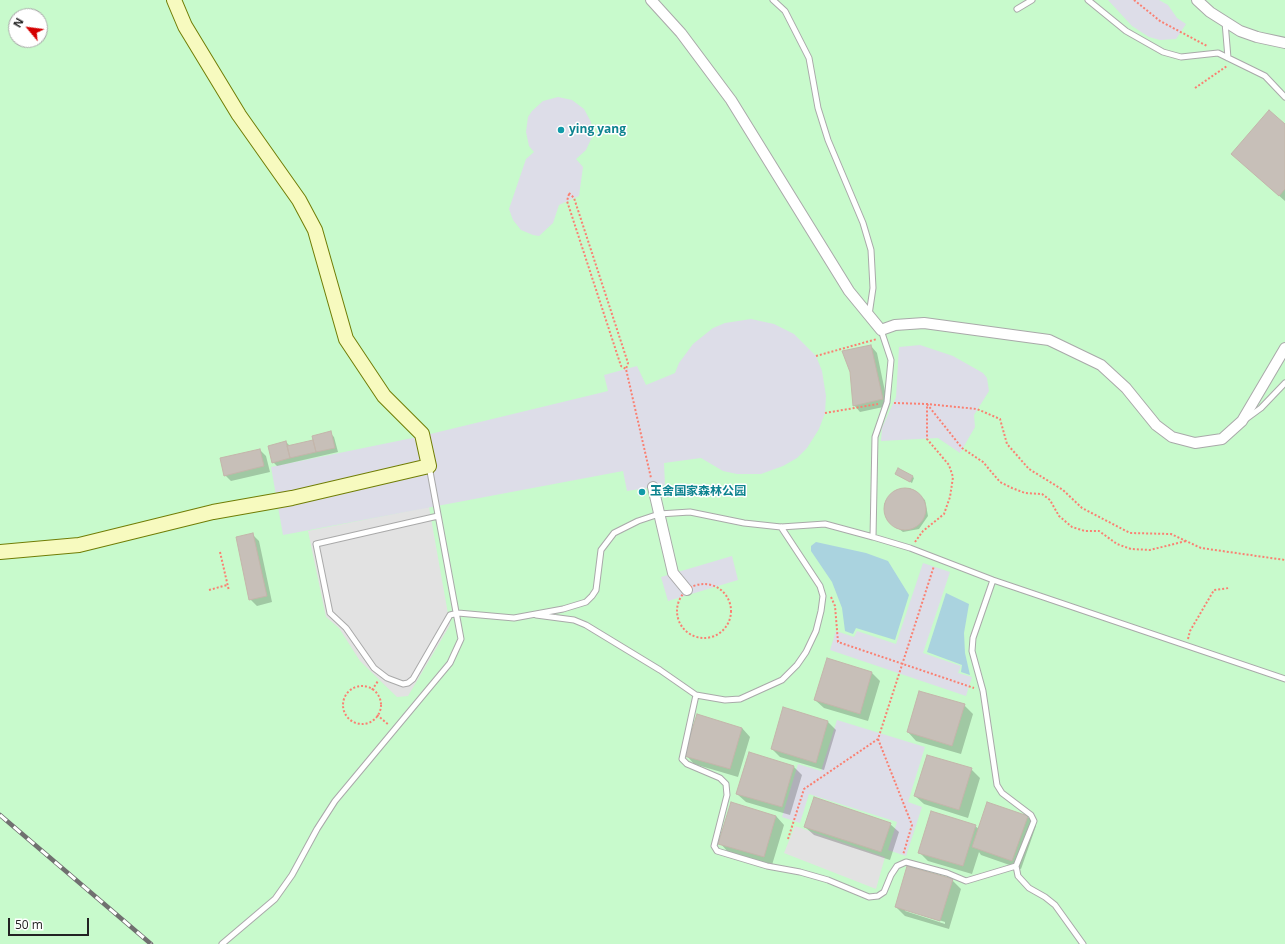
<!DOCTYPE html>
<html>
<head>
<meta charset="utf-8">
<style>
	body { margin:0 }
	#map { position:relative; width:1285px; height:944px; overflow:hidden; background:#f2efe9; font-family:"Open Sans",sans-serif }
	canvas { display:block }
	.north { position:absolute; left:8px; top:8px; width:40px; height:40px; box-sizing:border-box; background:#fff; border:1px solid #a7a7a7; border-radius:50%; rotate:299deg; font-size:11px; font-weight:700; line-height:16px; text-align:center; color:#222 }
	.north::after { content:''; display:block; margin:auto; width:14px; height:18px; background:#d40000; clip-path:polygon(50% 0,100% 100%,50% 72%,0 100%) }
	.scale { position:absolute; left:8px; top:918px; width:81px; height:18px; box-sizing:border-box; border:2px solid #222; border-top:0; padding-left:5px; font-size:12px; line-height:14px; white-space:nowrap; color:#222; -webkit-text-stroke:3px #fff; paint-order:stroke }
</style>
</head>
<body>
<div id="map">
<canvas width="1285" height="944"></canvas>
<div class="north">N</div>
<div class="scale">50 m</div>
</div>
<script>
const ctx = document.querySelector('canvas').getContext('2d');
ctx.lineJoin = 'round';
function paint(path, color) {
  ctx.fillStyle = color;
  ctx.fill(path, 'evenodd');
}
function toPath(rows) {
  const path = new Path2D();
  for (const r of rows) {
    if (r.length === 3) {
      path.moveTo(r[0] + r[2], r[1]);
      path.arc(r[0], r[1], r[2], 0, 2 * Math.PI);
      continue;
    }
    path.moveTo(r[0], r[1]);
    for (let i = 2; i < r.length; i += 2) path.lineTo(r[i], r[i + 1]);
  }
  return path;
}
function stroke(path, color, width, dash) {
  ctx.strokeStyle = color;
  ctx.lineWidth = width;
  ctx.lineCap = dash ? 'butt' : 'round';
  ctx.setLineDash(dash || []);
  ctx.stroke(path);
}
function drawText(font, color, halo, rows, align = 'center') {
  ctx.font = font + ' "Open Sans","Noto Sans SC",sans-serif';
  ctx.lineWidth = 3;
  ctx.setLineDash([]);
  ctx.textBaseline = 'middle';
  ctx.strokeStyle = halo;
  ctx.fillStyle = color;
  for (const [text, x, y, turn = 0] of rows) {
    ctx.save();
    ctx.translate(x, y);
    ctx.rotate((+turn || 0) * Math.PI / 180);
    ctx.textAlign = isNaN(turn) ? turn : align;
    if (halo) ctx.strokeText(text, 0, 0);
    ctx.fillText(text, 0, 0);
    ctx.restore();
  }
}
paint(toPath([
	[0,0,1285,0,1285,944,0,944],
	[16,16,40,16,40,40,16,40]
]), '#c8facc');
paint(toPath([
	[429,507,450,625,408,696,397,697,360,661,339,628,326,617,308,531],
	[795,826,885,857,876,889,784,853]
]), '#e2e2e2');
paint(toPath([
	[1108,0,1159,0,1168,5,1177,18,1186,24,1176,39,1160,40,1149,37,1132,26],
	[558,97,572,100,584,109,591,122,592,137,586,150,576,159,583,167,579,196,559,205,553,223,539,236,533,235,521,230,513,220,509,209,526,159,534,152,529,146,526,132,528,117,532,111,543,101],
	[751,319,774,324,794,334,816,356,822,371,826,396,825,413,819,429,807,448,797,458,783,466,761,474,737,474,723,471,701,458,664,463,665,485,653,487,627,491,623,471,283,535,271,467,422,436,608,391,604,375,637,366,646,385,675,373,679,363,693,344,713,328,725,323],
	[920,345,953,356,983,373,987,378,989,391,974,415,975,427,960,453,938,438,881,441,882,428,896,397,899,347],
	[732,556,738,580,668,601,661,577],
	[923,563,950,572,923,653,961,666,958,673,972,677,966,696,830,650,836,631,854,637,857,631,896,644],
	[837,720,925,747,908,802,922,807,906,856,888,850,897,822,809,794,800,823,782,817,798,764,821,771]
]), '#dddde8');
paint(toPath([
	[816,542,866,553,888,561,909,595,895,640,856,628,853,634,845,631,842,608,832,582,811,551,811,546],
	[946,593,969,604,964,633,965,653,970,675,961,672,962,665,927,652]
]), '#aad3df');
paint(toPath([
	[1285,126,1285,201,1241,162],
	[871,346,877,353,888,406,860,412,854,405],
	[330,433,334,437,338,452,277,466,273,462,286,442,290,446,314,441],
	[260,450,266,456,270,472,231,481,225,475],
	[896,474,913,477,914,478,912,483],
	[910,488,925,500,928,516,919,529,903,532,887,520,884,504,894,491],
	[253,535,259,541,272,602,257,606,250,599],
	[872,673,880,681,868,721,824,708,815,700],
	[964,705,973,714,961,754,916,741,908,732],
	[784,709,828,722,836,730,824,770,780,757,772,749],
	[742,728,750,737,738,777,694,764,686,755],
	[794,767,802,775,790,815,746,802,737,794],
	[971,769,980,778,968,818,924,804,915,796],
	[776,816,784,825,772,865,728,852,720,843],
	[1028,817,1036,826,1021,869,981,855,979,852,972,874,928,861,919,852,975,826,979,829],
	[890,824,899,832,890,860,814,835,805,827],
	[952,880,961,889,949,929,905,916,896,907],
	[905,909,945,922,945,924,905,911]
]), '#0003');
const building = toPath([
	[1269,110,1285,124,1285,189,1279,196,1231,154,1269,110],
	[871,345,883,399,853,406,850,372,842,351,871,345],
	[331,431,335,448,316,452,312,436,331,431],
	[313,440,316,452,290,458,287,446,313,440],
	[286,441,290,458,272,463,268,446,286,441],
	[260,449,264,466,224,476,220,458,260,449],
	[898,468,913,476,910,482,895,474,898,468],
	[905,509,21],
	[253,533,267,596,249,600,236,537,253,533],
	[827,658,872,672,860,714,814,700,827,658],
	[919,691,965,704,952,746,907,732,919,691],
	[783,707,828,721,816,763,771,749,783,707],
	[697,714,742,728,730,769,684,756,697,714],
	[749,752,794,766,782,807,736,794,749,752],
	[927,755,972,768,959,810,914,796,927,755],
	[814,797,891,823,881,852,804,827,814,797],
	[731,802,776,816,764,857,718,844,731,802],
	[987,802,1028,816,1012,861,972,847,987,802],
	[931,811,976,825,963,866,918,853,931,811],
	[907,866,953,879,940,921,895,907,907,866]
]);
paint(building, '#c7bfb8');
stroke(building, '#c4b6ab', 1);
const lane = toPath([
	[773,0,785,11,809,58,818,108,828,140,863,223,871,250,873,288,869,315],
	[1088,0,1126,31,1163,52,1181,57,1218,53,1265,76,1285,97],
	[1017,9,1032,0],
	[1225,22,1228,58],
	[1246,419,1261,408,1285,383],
	[438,516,316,544,330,613,346,628,374,668,387,678,403,684,408,683,413,679,450,615,458,613,514,618,563,609,586,602,592,596,596,590,601,550,614,533,638,521,659,514,690,512,744,523,781,527,825,524,873,537,910,548,993,580,1285,679],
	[873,537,875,437,887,402,891,360,881,330],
	[993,580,973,638,972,651,983,691,997,785,1002,793,1031,815,1034,821,1016,866,1018,876,1029,888,1045,897,1055,905,1083,944],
	[536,615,574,620,586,625,660,670,696,695,725,700,740,699,782,680,797,665,806,652,816,631,821,611,823,596,820,586,781,527],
	[696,695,682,759,687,764,720,778,726,784,727,795,714,846,717,851,767,866,800,872,828,880,869,897,878,896,884,892,891,875,897,866,906,862,947,873,966,881,1016,866],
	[222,944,275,899,292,875,317,829,335,801,450,663,461,639,429,466]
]);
const street = toPath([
	[651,0,681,33,731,100,849,291,881,330,895,325,924,323,1049,340,1101,365,1126,388,1156,425,1172,437,1195,443,1222,439,1242,421,1285,348],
	[1197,0,1210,12,1240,31,1257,37,1285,43],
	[653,487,673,573,687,590]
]);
const secondary = toPath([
	[0,552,79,545,213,512,292,498,429,466,422,434,384,396,346,339,315,230,299,200,239,115,185,26,174,0]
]);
stroke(lane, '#a9a9a9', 7);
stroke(street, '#a9a9a9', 12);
stroke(secondary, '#707d05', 16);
stroke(toPath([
	[1134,0,1160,21,1207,46],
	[1195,88,1227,66],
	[569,193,574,198,628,363,626,369,651,478],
	[569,194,567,201,621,366,626,369],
	[816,356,877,339],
	[894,403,927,404,977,409,1000,419,1007,444,1029,469,1063,490,1082,508,1130,533,1171,534,1201,548,1285,560],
	[927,404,962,448,983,462,1000,482,1012,488,1025,493,1042,494,1050,500,1059,516,1072,527,1085,531,1099,531,1117,544,1131,549,1150,550,1186,541],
	[825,413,878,404],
	[915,542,923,531,944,514,950,497,953,477,949,465,927,439,927,405],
	[220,552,229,591],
	[704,611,27],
	[209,590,227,585],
	[831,597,835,606,838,642,974,688],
	[1188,639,1190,631,1214,590,1229,588],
	[362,705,19],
	[372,690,378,681],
	[377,715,389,725],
	[878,739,912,825,903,855],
	[788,839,804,789,878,739,934,566]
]), '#fa8072', 2, [2, 2]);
stroke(lane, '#fff', 5);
stroke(street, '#fff', 10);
stroke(secondary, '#f7fabf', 14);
const rail = toPath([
	[0,815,151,944]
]);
stroke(rail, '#707070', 4.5);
stroke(rail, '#fff', 3, [9]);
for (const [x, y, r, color] of [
	[561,130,4,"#0f9aa8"],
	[642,492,4,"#0f9aa8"]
]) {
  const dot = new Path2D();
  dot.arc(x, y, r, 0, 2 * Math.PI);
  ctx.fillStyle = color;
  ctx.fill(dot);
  stroke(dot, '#fff', 1.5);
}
drawText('bold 12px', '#0d838f', '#fff', [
	["ying yang",569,130],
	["玉舍国家森林公园",650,492]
], 'left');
</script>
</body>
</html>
